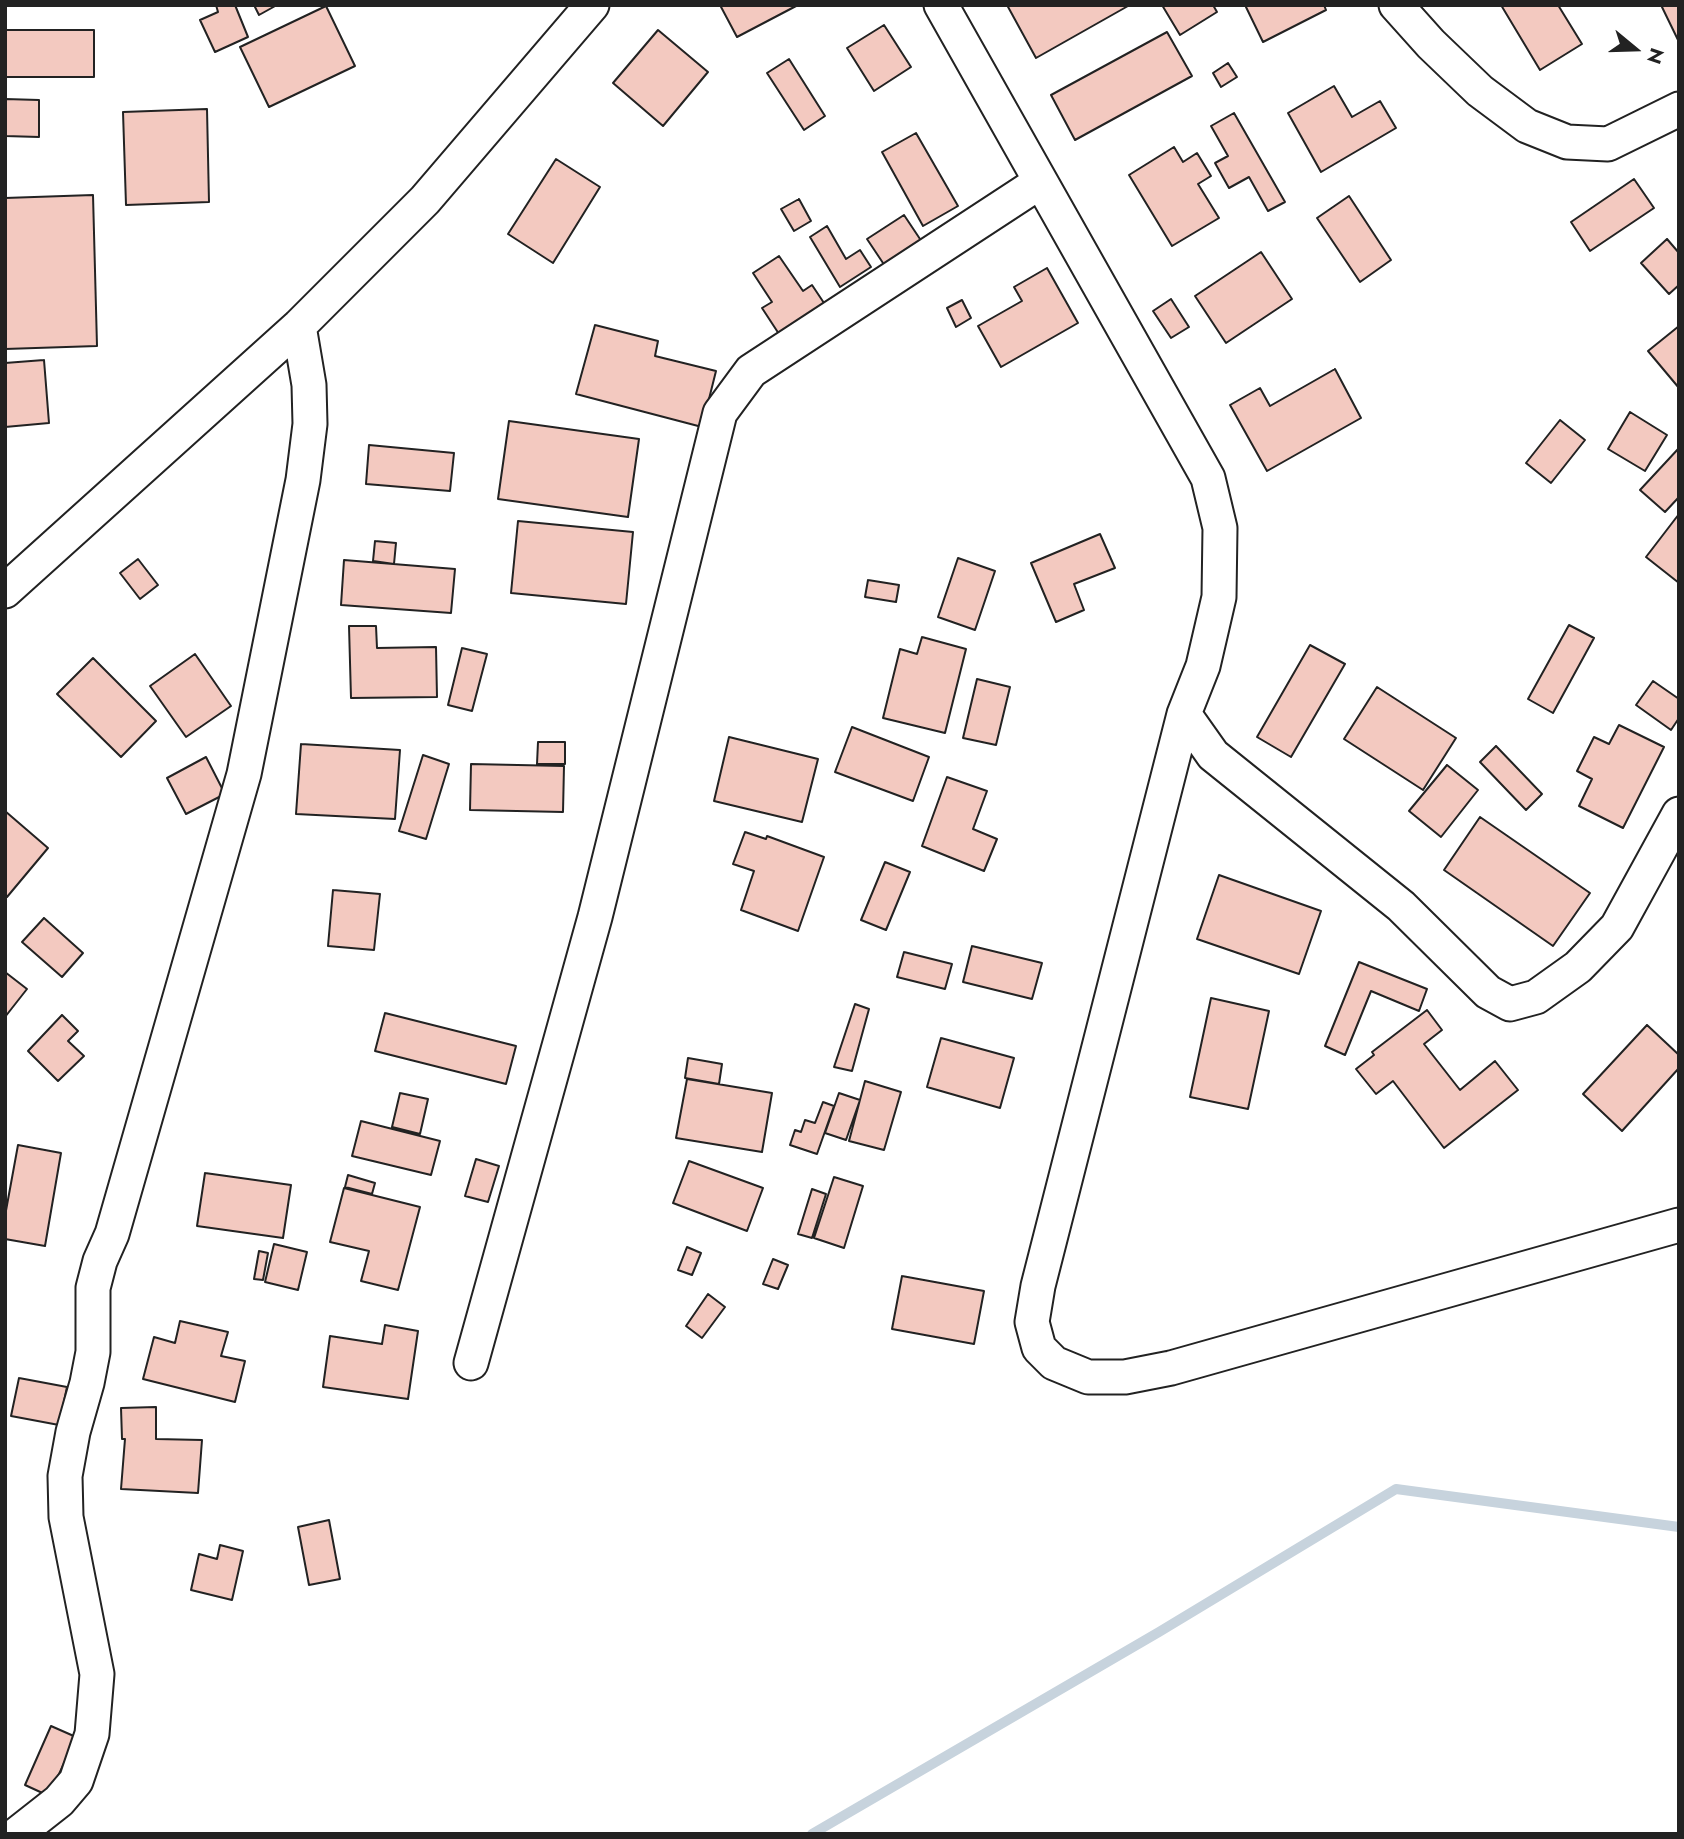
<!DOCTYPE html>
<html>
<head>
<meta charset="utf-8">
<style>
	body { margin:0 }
	#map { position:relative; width:1684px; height:1839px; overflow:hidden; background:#fff; font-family:Jost,sans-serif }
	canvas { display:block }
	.frame { position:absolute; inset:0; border:7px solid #222; pointer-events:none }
	.north { position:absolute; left:1600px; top:14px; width:70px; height:70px; -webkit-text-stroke:5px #fff; paint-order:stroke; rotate:109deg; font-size:19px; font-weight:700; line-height:28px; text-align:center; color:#222 }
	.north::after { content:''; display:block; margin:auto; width:24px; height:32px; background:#222; clip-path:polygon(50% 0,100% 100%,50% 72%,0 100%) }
</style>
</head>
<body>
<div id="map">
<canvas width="1684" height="1839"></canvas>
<div class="frame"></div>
<div class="north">N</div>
</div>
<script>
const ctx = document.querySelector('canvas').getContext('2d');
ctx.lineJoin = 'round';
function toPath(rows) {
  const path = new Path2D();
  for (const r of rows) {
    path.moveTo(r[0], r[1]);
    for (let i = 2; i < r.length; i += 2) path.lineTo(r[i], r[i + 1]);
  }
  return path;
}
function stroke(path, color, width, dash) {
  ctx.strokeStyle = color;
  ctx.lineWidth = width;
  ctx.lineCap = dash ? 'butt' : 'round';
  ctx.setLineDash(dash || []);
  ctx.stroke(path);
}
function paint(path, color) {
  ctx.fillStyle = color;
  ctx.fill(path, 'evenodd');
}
stroke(toPath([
	[812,1834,1159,1632,1396,1489,1679,1527]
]), '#c7d3dd', 10);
const building = toPath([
	[216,5,235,5,248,37,215,52,200,20,218,12,216,5],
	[254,5,277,5,259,15,254,5],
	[720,5,798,5,737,37,720,5],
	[1007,5,1127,5,1128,6,1036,58,1007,5],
	[1162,5,1213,5,1217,12,1180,35,1162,5],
	[1245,5,1324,5,1326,10,1263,42,1245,5],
	[1501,5,1558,5,1582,44,1540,70,1501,5],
	[1661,5,1679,5,1679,42,1661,5],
	[326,6,355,66,269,107,240,47,326,6],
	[884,25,911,67,874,91,847,48,884,25],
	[5,30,94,30,94,77,5,77,5,30],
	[658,30,708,72,663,126,613,83,658,30],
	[1167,32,1192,76,1075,140,1051,95,1167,32],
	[789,59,825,116,804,130,767,73,789,59],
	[1228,63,1237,77,1221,87,1213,73,1228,63],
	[1334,86,1352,117,1380,101,1396,128,1321,172,1288,113,1334,86],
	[5,99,39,100,39,137,5,136,5,99],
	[207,109,209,202,126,205,123,112,207,109],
	[1234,113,1285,202,1268,211,1249,177,1229,188,1215,163,1228,156,1211,126,1234,113],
	[916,133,958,206,923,226,882,152,916,133],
	[1174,147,1183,162,1197,153,1211,176,1198,184,1219,218,1172,246,1129,175,1174,147],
	[556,159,600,187,553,263,508,234,556,159],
	[1634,179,1654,208,1590,251,1571,222,1634,179],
	[93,195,97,346,5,349,5,198,93,195],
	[1349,196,1391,260,1360,282,1317,218,1349,196],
	[799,199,811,221,794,231,781,209,799,199],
	[904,215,924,245,887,269,867,239,904,215],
	[827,226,846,259,860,250,871,267,840,287,810,237,827,226],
	[1667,239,1679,253,1679,285,1669,294,1641,263,1667,239],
	[1261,252,1292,299,1226,343,1195,296,1261,252],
	[779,256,803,291,812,285,824,303,779,334,762,308,772,302,753,273,779,256],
	[1047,268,1078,323,1001,367,978,326,1022,301,1014,287,1047,268],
	[1171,299,1189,327,1171,338,1153,311,1171,299],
	[962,300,971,318,956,327,947,308,962,300],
	[595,325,658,341,655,356,716,371,702,427,576,394,595,325],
	[1679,326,1679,388,1648,351,1679,326],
	[44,360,49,423,5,427,5,363,44,360],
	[1335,369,1361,418,1267,471,1230,405,1260,388,1270,406,1335,369],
	[1630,412,1667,435,1645,471,1608,449,1630,412],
	[1560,420,1585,440,1551,483,1526,463,1560,420],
	[509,421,639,439,628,517,498,499,509,421],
	[369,445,454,453,450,491,366,484,369,445],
	[1679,448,1679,497,1665,512,1640,490,1679,448],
	[1679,514,1679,583,1646,557,1679,514],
	[518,521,633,532,626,604,511,593,518,521],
	[1100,534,1115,568,1074,584,1084,610,1056,622,1031,563,1100,534],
	[375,541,396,543,394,564,373,561,375,541],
	[958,558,995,571,975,630,938,617,958,558],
	[138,559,158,585,140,599,120,573,138,559],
	[344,560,455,569,451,613,341,605,344,560],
	[868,580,899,585,896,602,865,597,868,580],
	[1569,625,1594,638,1553,713,1528,699,1569,625],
	[349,626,376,626,377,648,436,647,437,697,351,698,349,626],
	[922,637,966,649,945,733,883,718,900,649,917,654,922,637],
	[1310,645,1345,664,1291,757,1257,737,1310,645],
	[462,648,487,654,472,711,448,705,462,648],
	[195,654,231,706,186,737,150,686,195,654],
	[93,658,156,721,121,757,57,694,93,658],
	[977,679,1010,687,996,745,963,738,977,679],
	[1653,681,1679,699,1679,718,1671,730,1636,705,1653,681],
	[1377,687,1456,738,1423,790,1344,739,1377,687],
	[1619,725,1664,747,1623,828,1579,806,1592,779,1577,771,1594,737,1609,744,1619,725],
	[852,727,929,757,913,801,835,772,852,727],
	[729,737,818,759,802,822,714,801,729,737],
	[538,742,565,742,565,764,537,764,538,742],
	[301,744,400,750,395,819,296,814,301,744],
	[1496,746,1542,794,1526,810,1480,762,1496,746],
	[423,755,449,764,426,839,399,831,423,755],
	[206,757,225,794,186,814,167,778,206,757],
	[471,764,564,766,563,812,470,810,471,764],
	[1447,765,1478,790,1441,837,1409,811,1447,765],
	[947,777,987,791,973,829,997,839,984,871,922,846,947,777],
	[5,811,48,848,7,897,5,896,5,811],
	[1480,817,1590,893,1553,946,1444,870,1480,817],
	[745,832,766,839,767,836,824,857,798,931,741,910,754,871,733,864,745,832],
	[885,862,910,872,886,930,861,920,885,862],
	[1219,875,1321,911,1299,974,1197,939,1219,875],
	[333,890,380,894,374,950,328,946,333,890],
	[44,918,83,953,62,977,22,942,44,918],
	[972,946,1042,963,1032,999,963,982,972,946],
	[904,952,952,964,945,989,897,977,904,952],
	[1359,962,1427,989,1419,1011,1371,991,1345,1055,1325,1046,1359,962],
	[5,972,27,989,5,1017,5,972],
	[1211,998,1269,1011,1248,1109,1190,1097,1211,998],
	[855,1004,869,1009,852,1071,834,1067,855,1004],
	[1427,1010,1442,1030,1424,1044,1460,1090,1495,1061,1518,1090,1444,1148,1393,1081,1376,1094,1356,1069,1374,1055,1372,1052,1427,1010],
	[385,1013,516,1046,506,1084,375,1051,385,1013],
	[62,1015,78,1031,68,1041,84,1056,58,1081,28,1051,62,1015],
	[1647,1025,1679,1055,1679,1068,1622,1131,1583,1094,1647,1025],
	[941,1038,1014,1058,1000,1108,927,1087,941,1038],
	[688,1058,722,1064,719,1084,685,1078,688,1058],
	[687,1079,772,1093,762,1152,676,1138,687,1079],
	[865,1081,901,1092,884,1150,849,1141,865,1081],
	[400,1093,428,1099,420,1134,392,1127,400,1093],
	[839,1093,860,1100,846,1140,825,1133,839,1093],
	[823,1102,834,1106,817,1154,790,1145,795,1130,801,1132,805,1120,815,1123,823,1102],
	[361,1121,440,1141,431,1175,352,1156,361,1121],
	[18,1145,61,1153,45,1246,5,1239,5,1216,18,1145],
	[476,1159,499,1166,488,1202,465,1196,476,1159],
	[689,1161,763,1188,747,1231,673,1203,689,1161],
	[205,1173,291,1185,283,1238,197,1226,205,1173],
	[348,1175,375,1183,372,1194,345,1187,348,1175],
	[834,1177,863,1186,844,1248,814,1238,834,1177],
	[344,1188,420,1207,398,1290,361,1281,369,1251,330,1242,344,1188],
	[812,1189,826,1194,812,1238,798,1234,812,1189],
	[274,1244,307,1252,298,1290,265,1282,274,1244],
	[687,1247,701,1253,692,1275,678,1270,687,1247],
	[259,1251,268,1253,263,1280,254,1279,259,1251],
	[773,1259,788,1265,778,1289,763,1284,773,1259],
	[902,1276,984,1291,974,1344,892,1329,902,1276],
	[708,1294,725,1307,702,1338,686,1326,708,1294],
	[180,1321,228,1332,221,1356,245,1361,235,1402,143,1379,154,1337,175,1343,180,1321],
	[385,1325,418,1331,408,1399,323,1387,330,1336,382,1344,385,1325],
	[19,1378,67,1387,59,1425,11,1416,19,1378],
	[156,1407,156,1439,202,1440,198,1493,121,1489,125,1439,122,1439,121,1408,156,1407],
	[329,1520,340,1579,309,1585,298,1527,329,1520],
	[220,1545,243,1551,232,1600,191,1590,199,1554,217,1559,220,1545],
	[51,1726,76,1737,49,1796,25,1785,51,1726]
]);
paint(building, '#f3c9c0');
stroke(building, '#222', 2);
const minor = toPath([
	[941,5,1208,478,1220,528,1219,597,1203,666,1184,714,1038,1286,1032,1322,1039,1348,1054,1363,1088,1377,1125,1377,1171,1368,1679,1225],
	[1396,5,1431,44,1480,91,1527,126,1567,142,1608,144,1679,109],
	[5,591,299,326,425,200,592,5],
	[1184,714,1213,755,1401,906,1488,992,1510,1004,1536,997,1578,967,1617,927,1679,814],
	[471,1363,595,917,720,413,751,371,1040,182],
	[17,1834,59,1801,76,1781,92,1734,97,1674,66,1517,65,1476,73,1432,87,1383,93,1352,93,1288,100,1261,112,1234,244,774,303,480,310,424,309,385,299,326]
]);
stroke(minor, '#222', 37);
stroke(minor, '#fff', 33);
</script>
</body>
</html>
